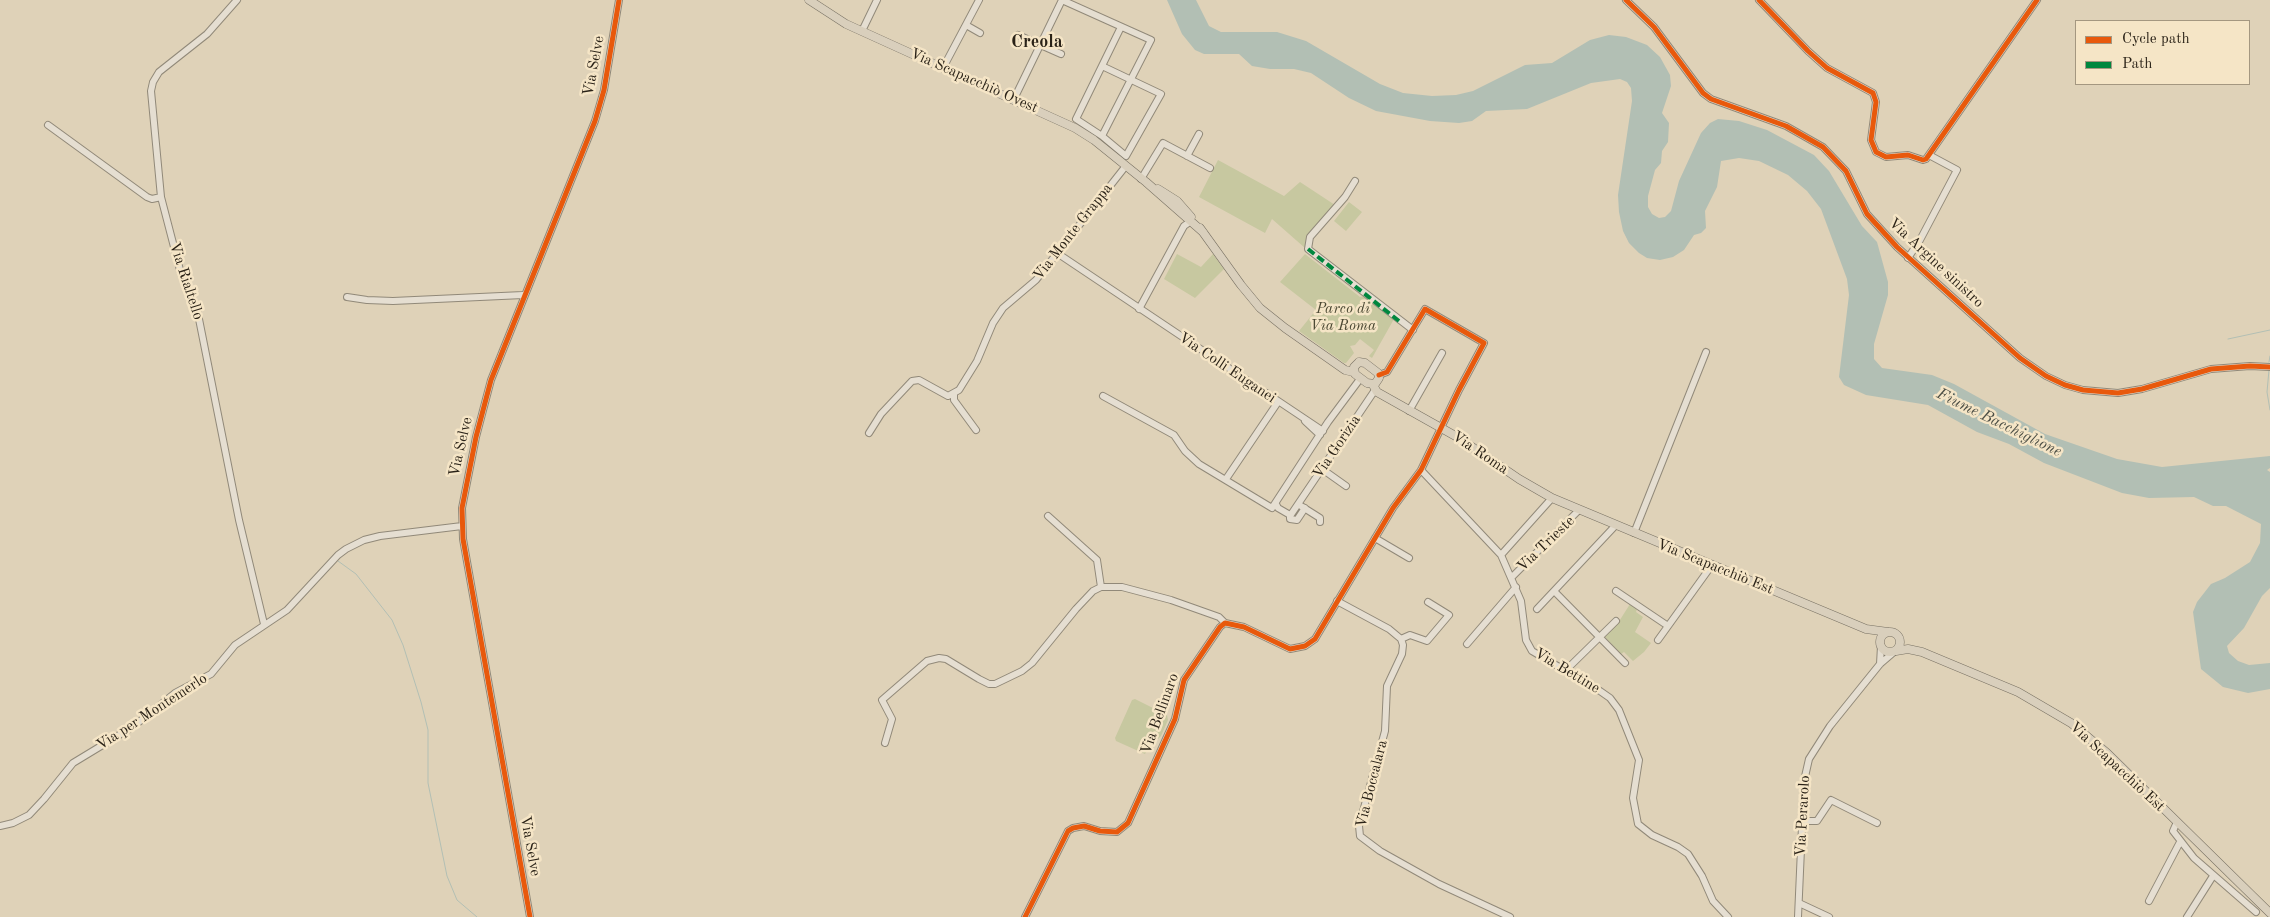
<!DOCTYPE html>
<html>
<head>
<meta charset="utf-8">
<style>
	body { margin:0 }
	#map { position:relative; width:2270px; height:917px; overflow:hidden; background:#dfd2b8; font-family:"Old Standard TT",serif }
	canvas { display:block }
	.legend { position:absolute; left:2075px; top:20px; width:175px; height:65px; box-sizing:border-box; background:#f5e5c6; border:1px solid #a49780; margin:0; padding:6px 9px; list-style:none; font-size:15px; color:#2a2217 }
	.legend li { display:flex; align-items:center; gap:10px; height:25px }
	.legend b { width:25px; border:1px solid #a49780 }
</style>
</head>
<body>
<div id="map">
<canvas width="2270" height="917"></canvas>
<ul class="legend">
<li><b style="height:6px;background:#e8590c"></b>Cycle path</li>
<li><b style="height:6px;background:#00873e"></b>Path</li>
</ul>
</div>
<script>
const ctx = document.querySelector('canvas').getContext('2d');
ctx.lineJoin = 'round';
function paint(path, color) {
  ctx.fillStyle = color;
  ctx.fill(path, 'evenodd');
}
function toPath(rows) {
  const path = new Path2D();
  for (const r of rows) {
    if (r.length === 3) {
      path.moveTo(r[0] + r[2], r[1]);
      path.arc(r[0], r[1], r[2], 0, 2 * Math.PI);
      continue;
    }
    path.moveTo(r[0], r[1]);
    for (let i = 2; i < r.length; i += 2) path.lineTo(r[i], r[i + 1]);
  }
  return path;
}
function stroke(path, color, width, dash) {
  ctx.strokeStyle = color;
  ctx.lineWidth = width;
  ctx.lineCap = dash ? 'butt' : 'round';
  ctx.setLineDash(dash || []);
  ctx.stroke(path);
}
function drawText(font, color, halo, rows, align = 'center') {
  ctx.font = font + ' "Old Standard TT",serif';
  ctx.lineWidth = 5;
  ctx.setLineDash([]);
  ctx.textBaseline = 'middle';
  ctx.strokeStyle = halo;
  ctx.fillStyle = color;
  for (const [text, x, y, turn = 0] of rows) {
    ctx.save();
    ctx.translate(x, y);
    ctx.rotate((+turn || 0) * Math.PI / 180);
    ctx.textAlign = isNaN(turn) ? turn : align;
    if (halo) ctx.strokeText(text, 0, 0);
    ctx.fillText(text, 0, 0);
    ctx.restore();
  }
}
paint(toPath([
	[1218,160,1284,196,1300,182,1335,205,1305,248,1272,219,1265,233,1199,197],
	[1349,202,1362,212,1346,231,1334,221],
	[1177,254,1201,267,1213,254,1224,269,1195,298,1164,279],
	[1305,254,1360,297,1364,296,1394,319,1372,358,1369,356,1374,350,1360,339,1355,345,1350,346,1354,353,1346,363,1344,363,1299,331,1316,310,1280,282],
	[1630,604,1637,609,1636,612,1643,617,1635,632,1651,643,1644,652,1633,661,1624,652,1621,654,1605,637,1618,623],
	[1135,699,1167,715,1168,720,1161,736,1158,739,1154,738,1145,754,1116,741,1115,738,1132,700]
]), '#c7c8a0');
paint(toPath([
	[1167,0,1196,0,1209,26,1221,32,1277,32,1306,41,1380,84,1403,93,1432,96,1456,95,1473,91,1525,65,1552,63,1590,40,1609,35,1626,37,1647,45,1660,57,1670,75,1671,86,1662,113,1669,123,1668,142,1662,151,1661,163,1655,170,1648,196,1648,207,1652,214,1659,218,1665,217,1671,211,1679,181,1701,133,1710,123,1718,119,1739,121,1767,130,1814,155,1829,171,1862,226,1877,242,1888,282,1888,295,1874,344,1874,359,1882,368,1932,375,1954,384,2045,434,2117,459,2162,467,2270,456,2270,468,2267,470,2270,472,2270,588,2262,596,2244,628,2227,646,2229,653,2238,661,2249,665,2270,663,2270,689,2248,693,2223,687,2201,669,2193,612,2197,602,2211,584,2225,578,2250,562,2260,543,2261,524,2226,506,2213,506,2194,497,2149,498,2122,493,2044,463,2009,444,1977,432,1928,405,1866,395,1844,385,1839,377,1849,295,1847,279,1821,209,1807,191,1788,175,1759,161,1739,158,1721,161,1717,187,1705,211,1706,228,1701,233,1694,235,1684,250,1673,257,1660,260,1647,258,1639,253,1629,243,1623,231,1619,212,1618,195,1632,101,1631,88,1627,82,1620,79,1591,83,1527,109,1486,111,1472,121,1459,123,1430,121,1376,111,1349,98,1311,73,1294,69,1270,69,1252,66,1239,54,1204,54,1195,50,1182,34]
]), '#b2bfb4');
stroke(toPath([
	[2228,339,2270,330],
	[2269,362,2270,356],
	[2269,370,2267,392,2270,410],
	[338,561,356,574,392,620,403,645,421,702,428,730,428,783,447,876,457,900,477,917]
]), '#b2bfb4', 1);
const minor = toPath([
	[237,0,207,34,159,72,153,82,151,91,161,197,180,270,197,309,239,520,264,624],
	[1062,0,1151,40,1102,136],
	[1626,0,1654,27,1703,93,1711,99,1786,126,1823,147,1846,171,1867,214,1897,247,2020,358,2046,376,2065,385,2083,390,2118,393,2142,389,2211,369,2250,366,2270,367],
	[1759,0,1808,51,1827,68,1873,93,1876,102,1871,140,1876,152,1886,157,1908,155,1923,160,1926,159,2037,0],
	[966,25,980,33],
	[862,31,877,0],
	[1018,35,1061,54],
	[1102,66,1161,94,1126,156,1102,136,1076,119,1121,27],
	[943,68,979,0],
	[1014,99,1062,0],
	[48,125,147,197,152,199,161,197],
	[1187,156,1199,134],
	[1141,179,1163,143,1210,168],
	[1355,181,1345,197,1310,237,1308,249,1413,330],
	[1057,253,1323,431],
	[1908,258,1920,240,1957,170,1929,155],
	[347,297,367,300,393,301,523,295],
	[1139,309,1184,226,1191,221],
	[954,394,954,400,976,430],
	[1103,396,1174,435,1185,451,1199,464,1272,508,1328,422,1360,379],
	[1409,411,1442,353],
	[1305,421,1320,435],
	[869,433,881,414,912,381,919,380,948,396,959,390,977,361,993,323,1003,308,1036,280,1125,167],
	[1322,469,1346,486],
	[1421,470,1501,555,1521,601,1526,640,1532,651,1600,691,1610,698,1619,710,1639,760,1633,798,1638,824,1652,835,1678,847,1688,854,1702,876,1713,901,1728,917],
	[1226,479,1278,402],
	[1276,504,1278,508,1290,515],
	[1301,506,1320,518,1320,522],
	[1305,508,1297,520,1290,519,1290,516,1375,390],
	[1048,516,1097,560,1101,587],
	[1634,533,1706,352],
	[1375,538,1409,558],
	[1501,555,1552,498],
	[1512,577,1579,510],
	[1554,591,1625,663],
	[1616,591,1668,626],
	[1337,601,1389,629,1401,639,1403,645,1402,654,1387,686,1385,731,1359,826,1360,836,1380,851,1439,884,1510,917],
	[1537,609,1615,526],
	[1401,639,1410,635,1427,641,1449,615,1428,602],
	[1658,640,1712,565],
	[1467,644,1516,587],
	[1880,664,1881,646],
	[1565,671,1616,621],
	[885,743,892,719,882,700,927,661,939,658,946,659,979,679,989,684,995,684,1022,671,1032,663,1076,609,1093,591,1101,587,1122,587,1171,600,1219,617,1225,623],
	[1803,821,1817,821,1831,800,1877,823],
	[2177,822,2173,831,2194,858,2256,912],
	[0,826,13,823,29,815,44,799,73,763,134,726,175,693,211,674,235,645,287,610,338,555,346,549,364,540,380,536,462,526],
	[2149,901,2180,842],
	[1799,903,1829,917],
	[530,917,463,539,462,508,476,437,491,380,595,121,604,90,619,0],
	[1025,917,1068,831,1073,828,1084,826,1100,831,1117,832,1128,823,1175,719,1184,680,1220,627,1225,623,1244,627,1290,649,1305,646,1315,639,1393,508,1421,470,1459,390,1484,343,1425,309,1387,372,1379,375],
	[1798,917,1804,781,1809,759,1830,726,1880,664,1894,652],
	[2187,917,2213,876]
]);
const major = toPath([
	[809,0,846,24,1075,128,1094,140,1146,182,1203,232],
	[1158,189,1177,201,1191,217],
	[1200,228,1241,285,1260,308,1285,328,1345,370,1353,372],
	[1359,362,1365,363,1378,373,1379,378,1375,384,1367,383,1355,374,1354,367,1359,362],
	[1373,385,1377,392,1459,438,1519,479,1552,498,1866,629,1888,632],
	[1890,642,10],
	[1896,651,1908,649,1922,652,2018,692,2071,723,2107,753,2270,913]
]);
stroke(minor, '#918979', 8);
stroke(major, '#787163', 9);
stroke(minor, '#e5ded1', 6);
stroke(major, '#d9cfbc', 8);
stroke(toPath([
	[1308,249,1399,321]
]), '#00873e', 4, [8, 4]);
stroke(toPath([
	[1626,0,1654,27,1703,93,1711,99,1786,126,1823,147,1846,171,1867,214,1897,247,2020,358,2046,376,2065,385,2083,390,2118,393,2142,389,2211,369,2250,366,2270,367],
	[1759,0,1808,51,1827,68,1873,93,1876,102,1871,140,1876,152,1886,157,1908,155,1923,160,1926,159,2037,0],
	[530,917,463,539,462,508,476,437,491,380,595,121,604,90,619,0],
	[1025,917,1068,831,1073,828,1084,826,1100,831,1117,832,1128,823,1175,719,1184,680,1220,627,1225,623,1244,627,1290,649,1305,646,1315,639,1393,508,1421,470,1459,390,1484,343,1425,309,1387,372,1379,375]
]), '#e8590c', 5);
drawText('15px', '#2a2217', '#f5e5c6', [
	["Via Selve",594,66,-79],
	["Via Scapacchiò Ovest",974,81,24],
	["Via Monte Grappa",1073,232,-52],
	["Via Argine sinistro",1936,263,43],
	["Via Rialtello",186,281,72],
	["Via Colli Euganei",1227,368,34],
	["Via Selve",461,447,-77],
	["Via Gorizia",1337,447,-56],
	["Via Roma",1480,453,34],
	["Via Trieste",1546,544,-44],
	["Via Scapacchiò Est",1715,567,22],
	["Via Bettine",1567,671,31],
	["Via per Montemerlo",152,712,-33],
	["Via Bellinaro",1160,714,-70],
	["Via Scapacchiò Est",2117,767,43],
	["Via Boccalara",1372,784,-76],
	["Via Perarolo",1803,816,-87],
	["Via Selve",530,846,80]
]);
drawText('italic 15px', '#4c4934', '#f5e5c6', [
	["Parco di",1343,309],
	["Via Roma",1343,326]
]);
drawText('italic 16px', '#4d4f46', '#f5e5c6', [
	["Fiume Bacchiglione",1999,423,26]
]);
drawText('bold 18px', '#2a2217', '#f5e5c6', [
	["Creola",1037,42]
]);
</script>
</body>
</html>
